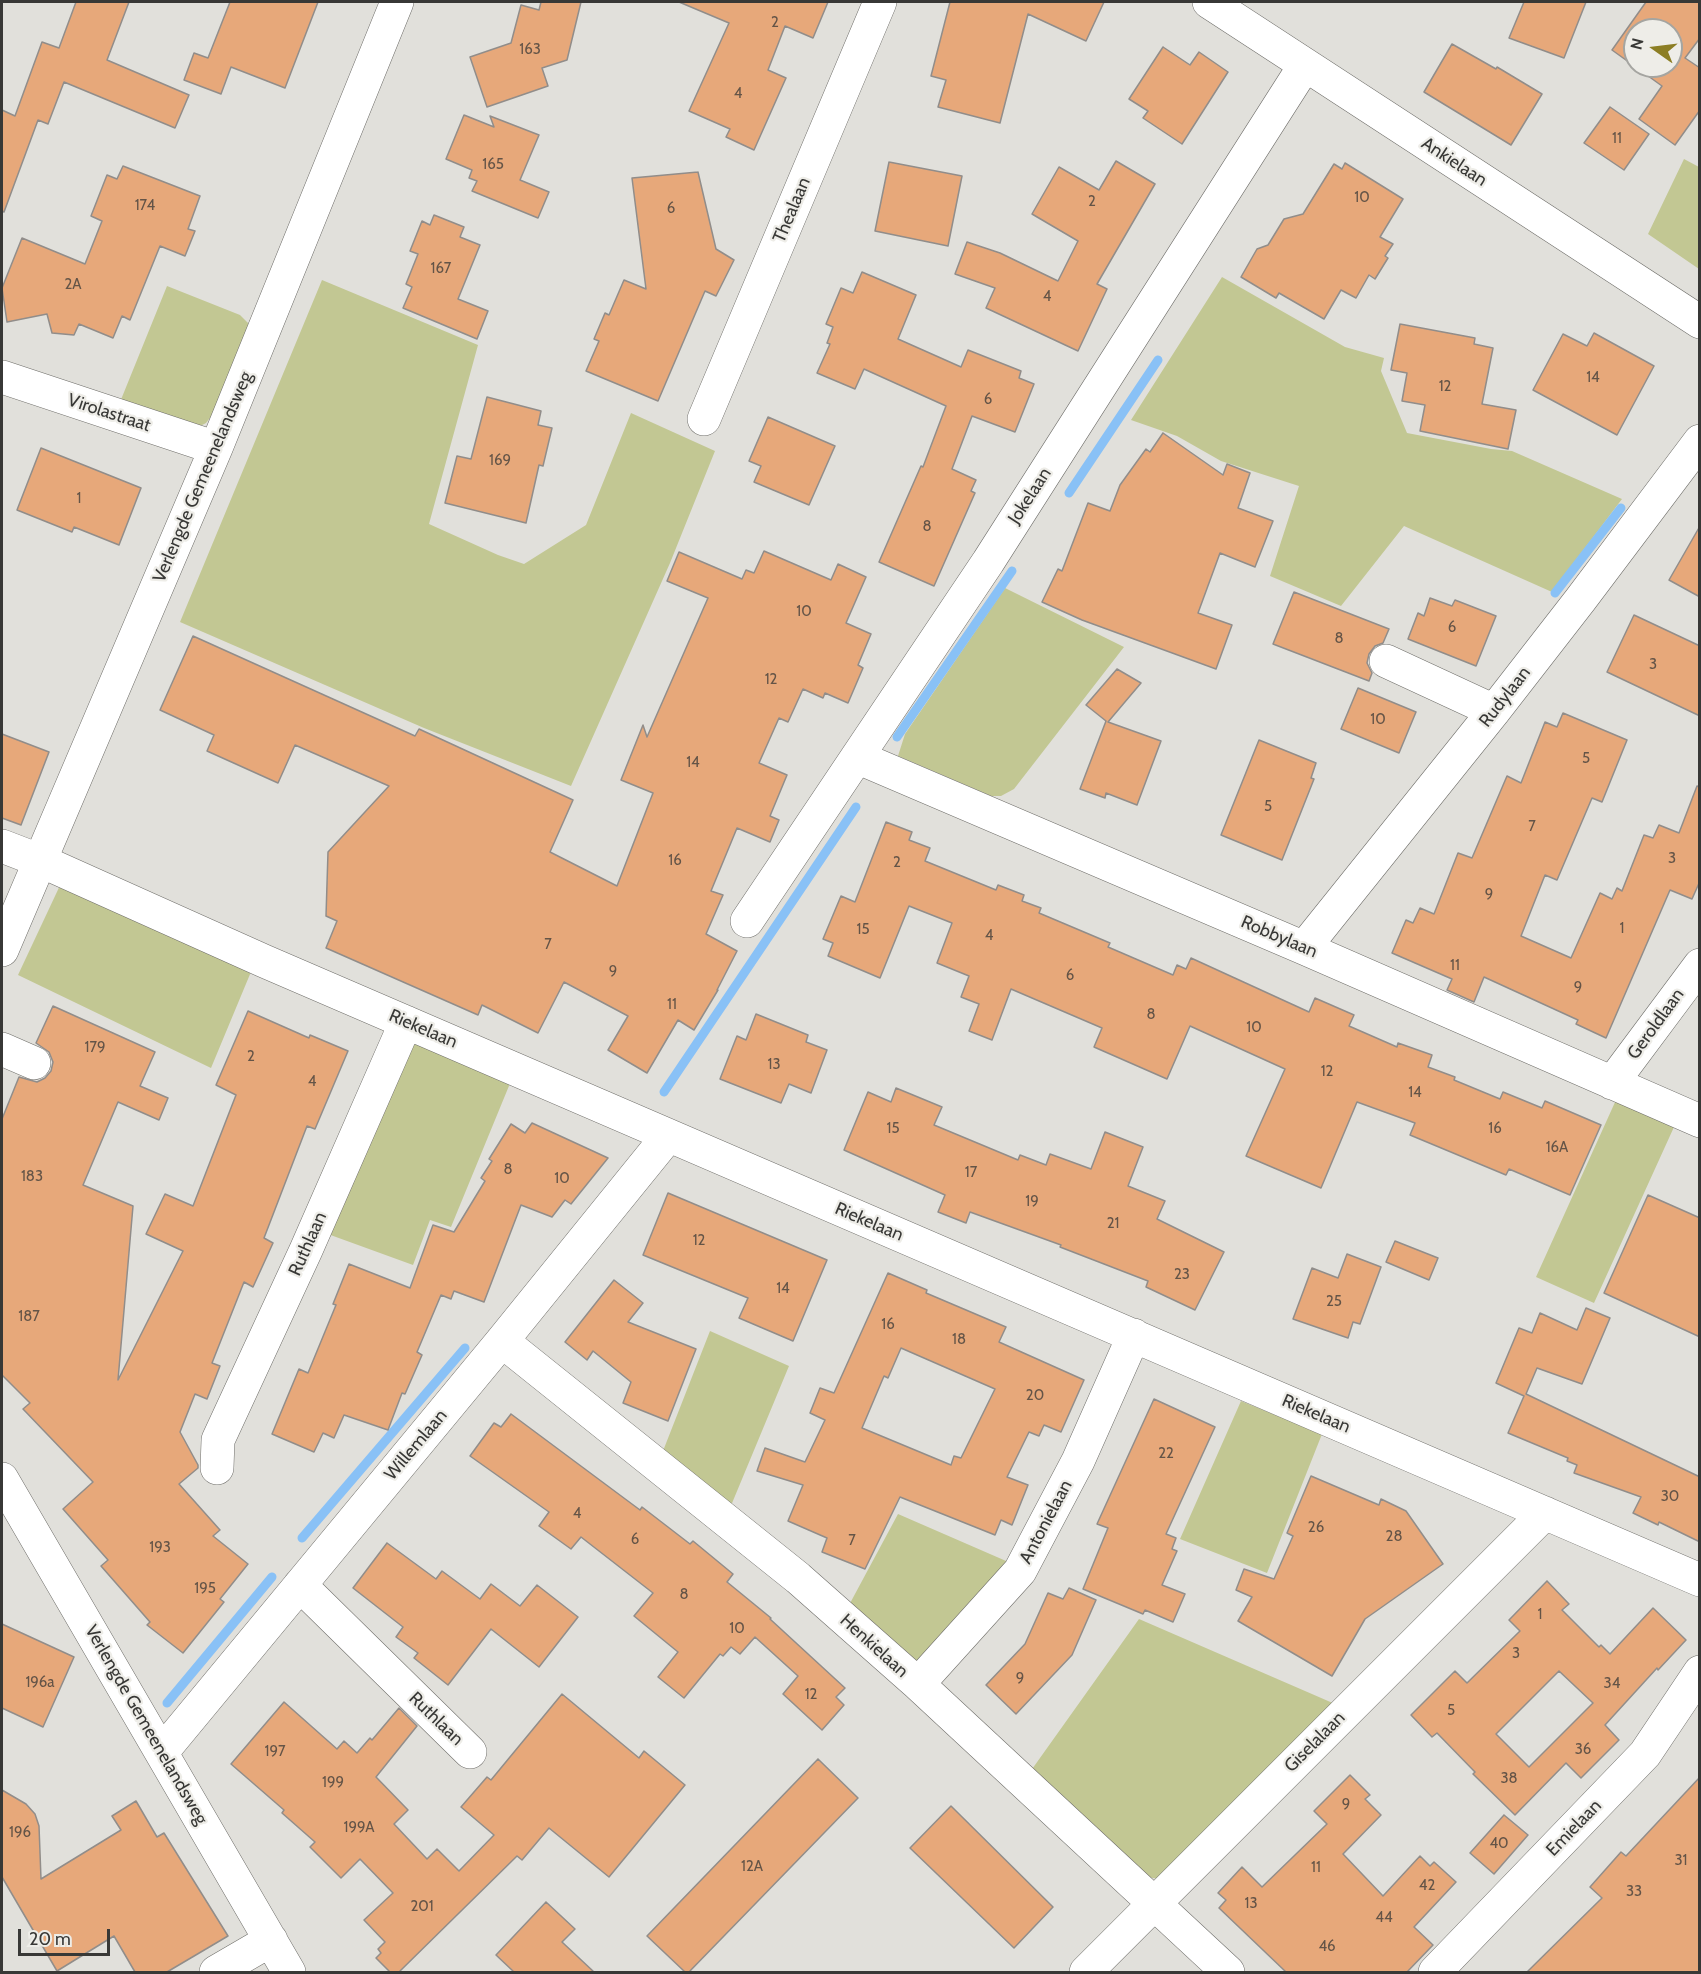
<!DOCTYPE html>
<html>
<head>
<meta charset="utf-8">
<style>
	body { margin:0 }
	#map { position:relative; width:1701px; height:1974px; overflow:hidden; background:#e1e0db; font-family:Cabin,sans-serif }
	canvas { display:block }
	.frame { position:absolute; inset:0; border:3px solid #383836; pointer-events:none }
	.north { position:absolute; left:1623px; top:18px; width:60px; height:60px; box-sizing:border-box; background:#eeede8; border:2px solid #a5a5a1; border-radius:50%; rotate:284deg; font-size:16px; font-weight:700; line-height:24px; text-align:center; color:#383836 }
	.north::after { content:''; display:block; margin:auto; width:21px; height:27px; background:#8c7e24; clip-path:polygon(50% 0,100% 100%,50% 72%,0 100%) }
	.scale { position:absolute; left:18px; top:1929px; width:92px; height:27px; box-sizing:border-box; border:3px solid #383836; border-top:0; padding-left:8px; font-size:18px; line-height:21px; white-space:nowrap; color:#383836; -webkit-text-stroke:4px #eeede8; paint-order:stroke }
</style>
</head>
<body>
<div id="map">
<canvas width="1701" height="1974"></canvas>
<div class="frame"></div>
<div class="north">N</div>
<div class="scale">20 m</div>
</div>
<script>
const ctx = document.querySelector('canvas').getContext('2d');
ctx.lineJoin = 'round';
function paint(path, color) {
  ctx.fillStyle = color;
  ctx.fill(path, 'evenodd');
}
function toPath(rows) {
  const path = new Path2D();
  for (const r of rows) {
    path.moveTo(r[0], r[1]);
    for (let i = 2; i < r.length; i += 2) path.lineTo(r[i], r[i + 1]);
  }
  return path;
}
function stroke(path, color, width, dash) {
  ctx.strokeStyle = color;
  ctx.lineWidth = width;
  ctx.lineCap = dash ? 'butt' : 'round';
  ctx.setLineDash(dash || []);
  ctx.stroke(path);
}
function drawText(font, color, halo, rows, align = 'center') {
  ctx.font = font + ' Cabin,sans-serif';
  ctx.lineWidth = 4.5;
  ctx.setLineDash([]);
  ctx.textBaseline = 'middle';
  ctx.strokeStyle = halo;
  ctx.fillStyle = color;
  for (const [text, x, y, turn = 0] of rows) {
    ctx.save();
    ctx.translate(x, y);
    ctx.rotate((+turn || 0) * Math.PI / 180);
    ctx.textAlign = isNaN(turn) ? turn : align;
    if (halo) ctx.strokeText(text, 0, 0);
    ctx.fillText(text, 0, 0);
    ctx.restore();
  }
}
paint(toPath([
	[1684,159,1699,167,1699,269,1648,234],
	[1222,277,1345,347,1384,358,1381,371,1407,433,1491,449,1512,451,1622,499,1552,592,1404,526,1341,606,1270,576,1299,486,1221,461,1177,436,1131,420],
	[322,280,478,345,429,524,498,555,524,564,586,525,631,413,715,451,670,563,571,786,424,728,180,622],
	[167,286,240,315,248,323,248,337,216,410,206,423,194,429,118,407],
	[1005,588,1124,647,1014,789,1001,796,991,796,898,756,905,734],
	[63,879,253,967,211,1068,18,975],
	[421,1043,511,1081,451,1227,430,1220,413,1265,325,1233,410,1046],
	[1616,1100,1674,1127,1594,1303,1536,1277],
	[710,1331,789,1366,730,1508,663,1451],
	[1241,1401,1322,1434,1267,1573,1180,1539],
	[898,1514,1013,1564,913,1666,848,1607],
	[1139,1619,1335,1704,1159,1879,1136,1875,1030,1772]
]), '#c2c793');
stroke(toPath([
	[1069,493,1158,360],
	[1555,593,1621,508],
	[897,737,1012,571],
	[664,1092,856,807],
	[302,1538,465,1348],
	[167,1703,272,1577]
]), '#89c1f6', 9);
const building = toPath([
	[76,2,129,2,107,60,189,95,175,128,64,82,48,124,38,120,4,212,2,211,2,110,15,116,42,42,59,48,76,2],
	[230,2,318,2,285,88,231,67,221,94,184,80,194,53,208,58,230,2],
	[541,2,581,2,567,60,542,68,548,86,487,107,470,57,511,43,521,5,539,10,541,2],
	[679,2,828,2,813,38,785,26,768,70,786,78,754,150,726,137,730,129,689,111,729,23,679,2],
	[950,2,1104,2,1086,41,1028,14,1000,123,938,107,946,80,931,76,950,2],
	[1524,2,1586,2,1564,58,1509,38,1524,2],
	[1646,2,1700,2,1700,38,1685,58,1700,68,1700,110,1675,145,1639,119,1662,86,1612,50,1646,2],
	[1635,30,1671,30,1671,66,1635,66,1635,30],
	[1452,44,1496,69,1497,67,1542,94,1511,145,1424,92,1452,44],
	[1163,47,1190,65,1199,52,1228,72,1182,144,1143,118,1148,111,1129,99,1163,47],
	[1610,107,1649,134,1624,170,1584,143,1610,107],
	[464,115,494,127,490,116,539,135,520,180,549,192,538,218,472,191,477,181,469,178,472,170,446,159,464,115],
	[1116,161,1155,184,1097,284,1107,289,1078,351,986,308,995,288,955,274,967,242,1000,253,1058,281,1078,241,1032,214,1059,167,1099,190,1116,161],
	[889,162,962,176,948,246,875,231,889,162],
	[1345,163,1403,199,1380,237,1393,244,1385,256,1388,258,1375,279,1369,275,1356,298,1341,290,1324,319,1279,293,1276,298,1241,277,1257,249,1268,245,1284,219,1303,214,1334,164,1342,169,1345,163],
	[123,166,200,196,188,229,195,231,185,256,160,246,130,320,122,316,113,338,79,324,74,335,52,333,47,314,7,322,2,288,22,238,85,264,102,221,91,216,107,175,117,179,123,166],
	[698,172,716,249,734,260,716,296,705,291,658,401,586,371,599,341,594,339,605,313,609,315,624,280,646,289,632,178,698,172],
	[434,215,464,227,460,237,480,245,458,299,488,311,477,339,403,308,412,287,406,284,418,254,410,251,422,221,430,225,434,215],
	[862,272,916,295,898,339,961,367,968,350,1021,371,1019,378,1034,384,1015,432,972,416,952,469,976,480,971,491,975,493,934,586,879,562,921,466,923,467,946,406,864,369,855,389,817,373,830,344,827,343,833,327,826,324,841,288,853,293,862,272],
	[1400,324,1475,338,1474,344,1493,348,1482,404,1516,410,1508,449,1420,431,1425,405,1402,401,1407,373,1391,370,1400,324],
	[1594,333,1654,366,1617,435,1533,390,1563,334,1587,346,1594,333],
	[487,397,541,411,538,425,552,428,543,466,539,465,526,523,445,503,457,456,471,459,487,397],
	[768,417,835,446,809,505,754,482,761,466,749,461,768,417],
	[1163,433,1223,475,1227,464,1250,473,1238,508,1273,521,1255,567,1220,553,1198,613,1232,625,1216,669,1082,620,1042,602,1058,569,1062,571,1088,503,1110,511,1120,485,1146,449,1150,452,1163,433],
	[41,448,141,488,119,545,74,527,72,532,17,510,41,448],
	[1700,526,1700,597,1669,580,1700,526],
	[764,551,831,580,838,564,866,577,846,623,871,634,858,665,863,668,848,703,825,693,823,698,803,689,788,722,779,718,759,763,787,775,770,816,779,820,770,842,737,828,711,891,723,895,706,934,737,951,717,990,718,990,694,1030,678,1020,647,1073,608,1050,628,1016,564,982,538,1033,482,1005,478,1015,326,948,337,921,326,916,328,852,389,786,295,745,278,783,207,751,214,735,160,710,193,636,415,736,419,729,573,800,550,852,617,886,653,793,621,780,643,725,647,737,708,598,667,581,679,552,742,579,746,570,754,573,764,551],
	[1294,592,1389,629,1383,643,1375,646,1369,654,1367,663,1372,673,1369,681,1273,644,1294,592],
	[1430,598,1452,606,1455,600,1496,616,1476,666,1408,639,1418,613,1424,616,1430,598],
	[1634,615,1700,646,1700,716,1607,672,1634,615],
	[1117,669,1141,683,1108,722,1161,741,1137,805,1106,793,1105,798,1080,789,1106,721,1086,705,1117,669],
	[1358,688,1416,712,1399,753,1341,729,1358,688],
	[1563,713,1627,740,1602,802,1592,798,1557,880,1545,875,1521,936,1571,958,1600,893,1612,899,1617,888,1622,891,1644,835,1653,838,1659,825,1679,833,1697,786,1700,787,1700,881,1692,899,1670,890,1606,1038,1576,1024,1578,1020,1484,977,1474,1002,1447,990,1452,979,1392,953,1406,920,1413,923,1420,908,1434,914,1458,853,1472,858,1507,776,1521,783,1545,722,1557,727,1563,713],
	[2,734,49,752,21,825,2,818,2,734],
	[1259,740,1316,763,1311,778,1314,779,1282,860,1221,835,1259,740],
	[886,822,912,832,909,840,930,848,925,861,996,890,998,885,1024,895,1022,901,1041,908,1039,913,1110,943,1108,947,1173,975,1177,965,1186,969,1191,958,1309,1012,1315,998,1354,1015,1349,1026,1397,1047,1398,1043,1432,1055,1428,1067,1455,1077,1454,1080,1500,1099,1503,1092,1542,1108,1545,1101,1601,1125,1570,1195,1509,1169,1506,1175,1410,1135,1415,1123,1357,1102,1321,1188,1246,1156,1285,1069,1190,1026,1167,1079,1094,1047,1102,1028,1011,989,992,1040,969,1031,979,1004,961,997,969,976,937,963,952,923,909,906,880,978,828,956,833,943,823,939,841,896,855,902,886,822],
	[53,1006,155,1052,140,1086,168,1098,159,1120,118,1102,83,1185,133,1206,118,1380,183,1251,146,1234,165,1194,193,1206,236,1095,216,1085,248,1011,309,1038,310,1035,348,1051,315,1129,307,1126,264,1238,273,1243,253,1287,244,1282,212,1363,220,1366,207,1399,195,1394,180,1432,198,1465,198,1468,179,1484,220,1530,213,1536,248,1564,220,1599,224,1602,183,1653,147,1625,150,1622,101,1566,108,1560,63,1509,93,1482,23,1409,30,1403,2,1375,2,1119,19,1077,37,1082,45,1078,51,1071,53,1062,49,1052,36,1043,53,1006],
	[756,1014,808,1035,806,1042,827,1050,811,1093,789,1084,781,1103,720,1079,737,1036,746,1040,756,1014],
	[896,1088,942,1107,934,1125,1018,1160,1020,1155,1046,1165,1050,1154,1091,1169,1105,1132,1143,1147,1128,1186,1165,1201,1157,1219,1224,1252,1195,1310,1146,1287,1148,1281,1060,1247,1061,1245,970,1212,966,1223,938,1212,945,1195,844,1150,868,1092,891,1102,896,1088],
	[532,1123,608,1158,571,1204,565,1200,552,1217,521,1205,484,1302,454,1291,451,1299,441,1295,417,1352,422,1355,405,1394,402,1393,388,1430,344,1415,334,1438,323,1433,314,1452,272,1434,299,1369,308,1373,336,1305,333,1304,349,1264,410,1288,433,1225,454,1232,485,1181,481,1178,492,1161,489,1159,511,1124,525,1133,532,1123],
	[668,1193,827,1260,793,1341,739,1318,748,1298,643,1255,668,1193],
	[1648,1195,1700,1218,1700,1337,1604,1293,1648,1195],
	[1395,1241,1438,1258,1429,1280,1386,1262,1395,1241],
	[1347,1254,1381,1267,1360,1324,1353,1322,1348,1338,1293,1319,1312,1268,1338,1278,1347,1254],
	[888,1273,927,1290,926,1293,1006,1327,999,1342,1084,1380,1061,1432,1044,1425,1039,1436,1029,1432,1007,1477,1028,1485,1012,1525,1001,1520,995,1535,900,1497,865,1569,822,1552,827,1538,788,1521,803,1485,757,1471,765,1448,805,1462,825,1420,810,1413,820,1388,834,1393,888,1273],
	[901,1348,995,1389,961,1458,954,1456,951,1465,862,1428,884,1376,888,1378,901,1348],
	[614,1280,643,1303,628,1322,696,1349,668,1421,623,1403,631,1382,593,1351,587,1360,565,1342,614,1280],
	[1586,1308,1610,1318,1582,1384,1537,1368,1526,1394,1700,1477,1700,1542,1659,1522,1658,1525,1633,1513,1641,1497,1574,1473,1577,1465,1567,1461,1568,1458,1508,1433,1524,1396,1496,1383,1519,1328,1532,1333,1540,1313,1577,1330,1586,1308],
	[1154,1399,1215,1427,1166,1534,1176,1538,1172,1549,1177,1551,1162,1585,1185,1594,1173,1622,1145,1610,1143,1614,1083,1589,1108,1528,1097,1524,1154,1399],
	[511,1414,640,1510,642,1507,690,1544,693,1541,733,1574,727,1582,771,1618,770,1619,845,1688,836,1697,844,1705,822,1730,783,1694,798,1676,755,1637,740,1654,731,1647,723,1656,720,1654,684,1698,658,1677,678,1652,634,1616,653,1593,581,1537,571,1549,539,1526,549,1512,470,1456,494,1423,501,1427,511,1414],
	[1311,1476,1379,1505,1381,1499,1406,1511,1443,1564,1365,1619,1332,1676,1238,1621,1252,1597,1236,1590,1244,1569,1274,1579,1293,1536,1287,1533,1311,1476],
	[387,1543,436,1579,442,1571,480,1599,491,1584,520,1606,537,1585,578,1617,539,1667,491,1629,448,1685,414,1658,418,1653,396,1637,403,1627,353,1588,387,1543],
	[1547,1581,1569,1604,1562,1610,1599,1647,1601,1645,1610,1654,1653,1608,1686,1640,1658,1670,1657,1668,1605,1725,1619,1740,1581,1778,1566,1763,1515,1815,1473,1774,1475,1772,1437,1733,1432,1737,1411,1715,1455,1671,1467,1683,1520,1631,1509,1620,1547,1581],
	[1559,1671,1593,1703,1529,1767,1496,1734,1559,1671],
	[1069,1588,1096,1600,1072,1655,1016,1714,986,1685,1025,1644,1048,1593,1063,1599,1069,1588],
	[2,1624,74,1657,43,1727,2,1708,2,1624],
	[562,1694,639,1758,644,1751,685,1785,609,1877,549,1828,522,1860,517,1856,399,1972,390,1972,376,1958,381,1953,378,1949,385,1942,364,1920,393,1893,360,1859,341,1878,310,1847,315,1842,282,1813,284,1810,231,1764,284,1702,337,1749,344,1741,357,1753,370,1738,372,1740,399,1708,417,1726,376,1777,408,1810,394,1824,427,1859,437,1849,459,1871,494,1835,461,1807,487,1777,491,1780,562,1694],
	[818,1759,858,1798,689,1972,685,1972,647,1936,818,1759],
	[1350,1775,1370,1795,1365,1799,1381,1815,1343,1854,1383,1896,1420,1856,1430,1866,1434,1862,1456,1882,1414,1927,1433,1945,1407,1972,1286,1972,1219,1908,1226,1900,1218,1893,1242,1867,1262,1887,1327,1824,1314,1811,1350,1775],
	[1700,1777,1700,1972,1527,1972,1602,1898,1590,1887,1621,1852,1626,1856,1700,1777],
	[2,1790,26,1804,35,1814,39,1826,41,1879,121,1830,112,1816,136,1801,157,1837,164,1833,228,1936,167,1972,135,1972,114,1936,57,1971,2,1877,2,1790],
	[951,1806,1053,1907,1014,1948,910,1848,951,1806],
	[1504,1815,1528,1835,1494,1874,1470,1853,1504,1815],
	[546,1902,575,1929,562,1942,594,1972,514,1972,496,1955,546,1902]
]);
paint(building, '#e7a87a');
stroke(building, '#918d8a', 1.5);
const minor = toPath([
	[1209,2,1700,322],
	[2,377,216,448],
	[704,419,880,2],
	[1386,661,1494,711],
	[857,757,1304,948,1700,1121],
	[2,846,41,861,264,961,1700,1580],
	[747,921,988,562,1305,65],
	[1304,948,1494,711,1581,599,1700,441],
	[2,950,216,448,397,2],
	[2,1049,34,1063],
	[1612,1083,1700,965],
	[502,1341,798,1578,918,1684,1228,1972],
	[217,1468,218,1440,306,1250,406,1022],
	[2,1479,289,1972],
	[300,1585,470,1752],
	[918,1684,1020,1571,1078,1461,1134,1335],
	[162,1752,502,1341,668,1136],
	[216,1972,271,1940],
	[1086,1972,1545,1513],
	[1435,1972,1645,1754,1700,1672]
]);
stroke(minor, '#6f6e6a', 34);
stroke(minor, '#fff', 33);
drawText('15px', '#645447', null, [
	["2",775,23],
	["163",530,50],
	["4",738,94],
	["11",1617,139],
	["165",493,165],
	["10",1362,198],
	["2",1092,202],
	["174",145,206],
	["6",671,209],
	["167",441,269],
	["2A",73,285],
	["4",1047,297],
	["14",1593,378],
	["12",1445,387],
	["6",988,400],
	["169",500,461],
	["1",79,499],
	["8",927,527],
	["10",804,612],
	["6",1452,628],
	["8",1339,639],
	["3",1653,665],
	["12",771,680],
	["10",1378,720],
	["5",1586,759],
	["14",693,763],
	["5",1268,807],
	["7",1532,827],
	["3",1672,859],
	["16",675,861],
	["2",897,863],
	["9",1489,895],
	["1",1622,929],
	["15",863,930],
	["4",989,936],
	["7",548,945],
	["11",1455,966],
	["9",613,972],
	["6",1070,976],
	["9",1578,988],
	["11",672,1005],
	["8",1151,1015],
	["10",1254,1028],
	["179",95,1048],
	["2",251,1057],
	["13",774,1065],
	["12",1327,1072],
	["4",312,1082],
	["14",1415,1093],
	["15",893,1129],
	["16",1495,1129],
	["16A",1557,1148],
	["8",508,1170],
	["17",971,1173],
	["183",32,1177],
	["10",562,1179],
	["19",1032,1202],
	["21",1113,1224],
	["12",699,1241],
	["23",1182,1275],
	["14",783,1289],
	["25",1334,1302],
	["187",29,1317],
	["16",888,1325],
	["18",959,1340],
	["20",1035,1396],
	["22",1166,1454],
	["30",1670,1497],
	["4",577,1514],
	["26",1316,1528],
	["28",1394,1537],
	["6",635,1540],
	["7",852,1541],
	["193",160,1548],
	["195",205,1589],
	["8",684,1595],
	["1",1540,1615],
	["10",737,1629],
	["3",1516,1654],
	["9",1020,1679],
	["196a",40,1683],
	["34",1612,1684],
	["12",811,1695],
	["5",1451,1711],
	["36",1583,1750],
	["197",275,1752],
	["38",1509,1779],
	["199",333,1783],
	["9",1346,1805],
	["199A",359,1828],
	["196",20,1833],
	["40",1499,1844],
	["31",1681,1861],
	["12A",752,1867],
	["11",1316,1868],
	["42",1427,1886],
	["33",1634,1892],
	["13",1251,1904],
	["201",422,1907],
	["44",1384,1918],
	["46",1327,1947]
]);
drawText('18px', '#383836', '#eeede8', [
	["Ankielaan",1454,162,33],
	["Thealaan",792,210,-67],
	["Virolastraat",109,413,18],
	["Verlengde Gemeenelandsweg",203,477,-67],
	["Jokelaan",1030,496,-57],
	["Rudylaan",1505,697,-52],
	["Robbylaan",1279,937,23],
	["Geroldlaan",1656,1024,-54],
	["Riekelaan",423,1029,23],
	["Riekelaan",869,1222,23],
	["Ruthlaan",308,1244,-66],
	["Riekelaan",1316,1414,23],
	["Willemlaan",416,1445,-50],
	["Antonielaan",1046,1522,-62],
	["Henkielaan",874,1646,42],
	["Ruthlaan",436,1719,44],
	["Verlengde Gemeenelandsweg",146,1725,60],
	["Giselalaan",1315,1742,-45],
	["Emielaan",1574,1828,-46]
]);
</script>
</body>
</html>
